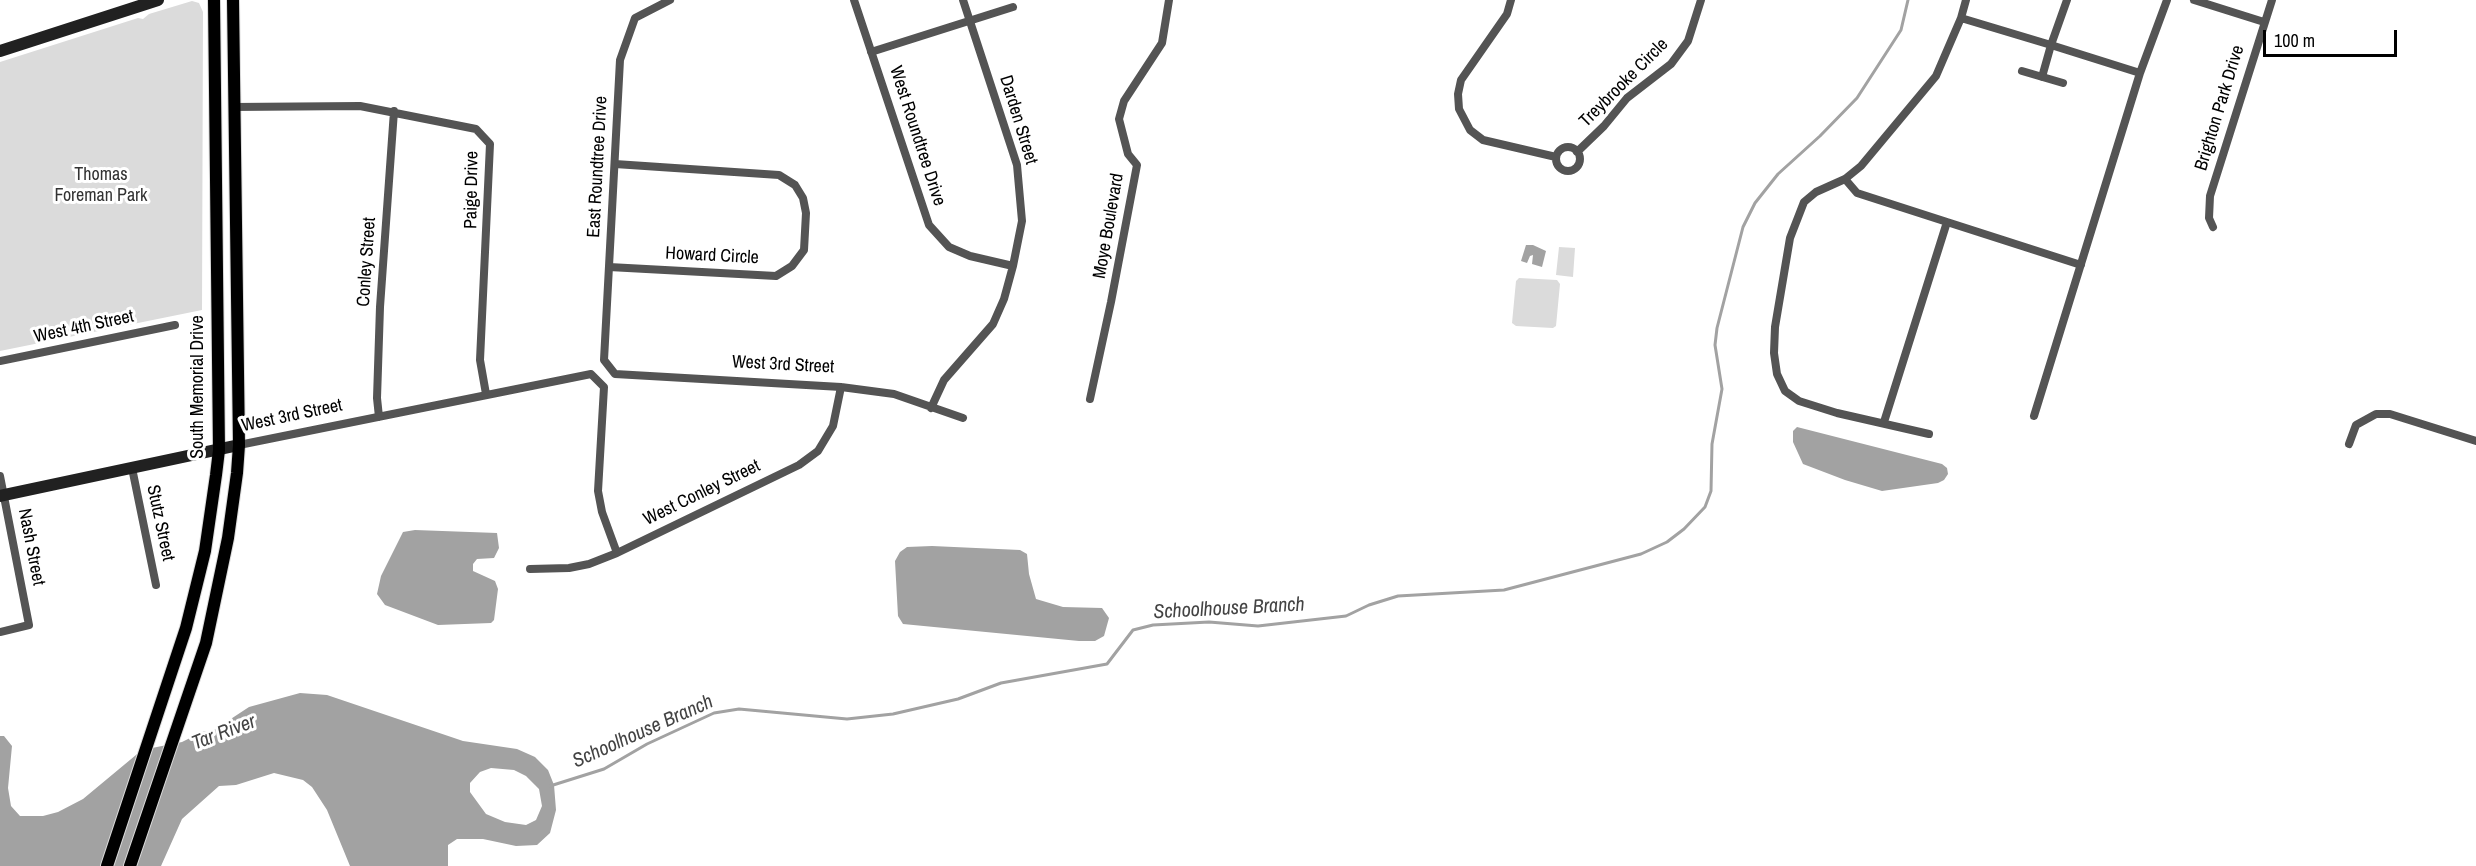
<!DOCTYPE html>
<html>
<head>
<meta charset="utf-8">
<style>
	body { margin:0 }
	#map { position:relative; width:2476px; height:866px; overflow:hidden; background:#fff; font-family:"Archivo Narrow",sans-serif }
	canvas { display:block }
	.scale { position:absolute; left:2263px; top:30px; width:134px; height:27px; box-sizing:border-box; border:3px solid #000; border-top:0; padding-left:8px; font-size:18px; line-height:21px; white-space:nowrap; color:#000; -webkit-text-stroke:4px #fff; paint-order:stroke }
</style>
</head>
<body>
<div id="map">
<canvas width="2476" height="866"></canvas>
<div class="scale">100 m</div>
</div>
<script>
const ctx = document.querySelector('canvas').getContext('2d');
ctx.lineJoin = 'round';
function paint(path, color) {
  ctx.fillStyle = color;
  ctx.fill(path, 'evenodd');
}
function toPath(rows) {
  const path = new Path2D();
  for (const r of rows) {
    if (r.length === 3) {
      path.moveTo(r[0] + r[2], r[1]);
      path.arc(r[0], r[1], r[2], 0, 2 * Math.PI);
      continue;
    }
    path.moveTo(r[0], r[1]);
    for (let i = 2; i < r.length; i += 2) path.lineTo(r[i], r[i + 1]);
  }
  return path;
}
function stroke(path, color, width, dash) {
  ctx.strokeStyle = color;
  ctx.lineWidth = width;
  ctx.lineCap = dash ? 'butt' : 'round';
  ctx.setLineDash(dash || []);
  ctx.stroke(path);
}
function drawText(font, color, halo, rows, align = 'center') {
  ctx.font = font + ' "Archivo Narrow",sans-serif';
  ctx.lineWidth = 6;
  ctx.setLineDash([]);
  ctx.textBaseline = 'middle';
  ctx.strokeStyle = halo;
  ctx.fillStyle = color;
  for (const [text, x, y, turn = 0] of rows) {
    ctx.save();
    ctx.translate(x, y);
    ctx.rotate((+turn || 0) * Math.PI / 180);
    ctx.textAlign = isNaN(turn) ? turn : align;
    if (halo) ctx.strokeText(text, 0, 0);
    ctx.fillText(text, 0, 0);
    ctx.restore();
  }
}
paint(toPath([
	[192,1,199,3,203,12,202,310,0,351,0,62,138,18,143,19,149,14],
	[1559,247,1575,248,1573,277,1556,275],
	[1519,278,1557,280,1560,284,1556,326,1553,328,1516,326,1512,323,1516,281]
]), '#dbdbdb');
paint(toPath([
	[1526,245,1533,245,1546,251,1542,267,1532,264,1533,255,1530,256,1527,263,1521,261],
	[1797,427,1942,464,1947,468,1948,474,1944,480,1938,483,1882,491,1845,480,1803,464,1793,442,1793,431],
	[415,530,497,533,499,548,494,558,477,559,473,564,473,571,495,581,498,589,494,620,491,623,438,625,385,605,377,594,381,576,403,532],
	[932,546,1020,550,1027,554,1029,574,1036,599,1063,607,1102,608,1109,618,1104,636,1095,641,1079,641,903,624,898,616,895,561,900,552,907,547],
	[300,693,327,695,463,741,517,749,535,757,548,770,554,785,556,810,550,833,537,845,516,846,483,839,457,839,448,845,448,866,350,866,327,810,312,787,303,780,274,773,236,785,219,786,182,819,161,866,0,866,0,736,4,736,12,746,8,788,11,806,20,816,43,816,58,812,83,799,142,750,182,742,202,732,214,730,249,707],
	[491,768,514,770,526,776,539,789,542,806,536,820,526,825,505,822,486,814,470,792,470,783,480,772]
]), '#a2a2a2');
stroke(toPath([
	[550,786,604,769,647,744,714,713,739,709,847,719,893,714,958,699,1001,683,1107,664,1133,630,1153,625,1209,622,1258,626,1346,616,1369,605,1398,596,1504,590,1641,554,1667,542,1684,529,1705,507,1711,491,1712,444,1722,389,1715,345,1717,328,1743,227,1755,203,1778,174,1820,136,1857,98,1901,30,1908,0]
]), '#a2a2a2', 3);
const primary = toPath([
	[107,866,186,628,205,551,216,475,219,450,214,0],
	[130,866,206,643,228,538,237,473,239,445,233,0]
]);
stroke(primary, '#dbdbdb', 14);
stroke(toPath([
	[670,0,635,18,620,60,604,360,615,374,841,387,894,394,963,418],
	[854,0,929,225,949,247,970,256,1013,266],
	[1511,0,1507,14,1461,80,1458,94,1459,109,1470,130,1483,140,1556,157],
	[1966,0,1961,18,2051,45,2067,0],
	[2194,0,2264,22],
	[871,52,1013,7],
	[2022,71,2063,83],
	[2042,77,2051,45,2140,73,2167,0],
	[233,107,360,106,476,129,490,144,480,360,486,394],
	[1568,159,12],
	[1577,152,1604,126,1627,98,1671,64,1688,41,1701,0],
	[1845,179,1857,193,1947,222,1884,422],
	[1947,222,2081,265],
	[2213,227,2209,218,2210,196,2272,0],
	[609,267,776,276,792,266,804,250,806,213,803,198,795,185,779,175,615,164],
	[0,361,175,325],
	[1090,399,1111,302,1137,165,1128,154,1119,119,1124,101,1162,43,1169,0],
	[931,408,944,380,993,324,1004,299,1013,266,1022,221,1017,165,963,0],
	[2034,416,2140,73],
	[379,417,377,398,380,307,394,111],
	[1929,434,1837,413,1799,401,1785,391,1777,374,1774,353,1775,327,1790,238,1804,202,1816,192,1845,179,1861,166,1936,76,1961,18],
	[2349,444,2356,425,2376,414,2390,414,2476,441],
	[239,445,591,374,604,387,598,491,602,512,617,553],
	[132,468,156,585],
	[0,476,29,625,0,632],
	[530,569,569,568,589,564,617,553,799,465,818,451,833,426,841,387]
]), '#545454', 8);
stroke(toPath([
	[0,51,158,0],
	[0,496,239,445]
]), '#212121', 12);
stroke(primary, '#000', 12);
drawText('18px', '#000', '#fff', [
	["Treybrooke Circle",1624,83,-45],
	["Brighton Park Drive",2220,108,-73],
	["Darden Street",1018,120,73],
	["West Roundtree Drive",917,136,72],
	["East Roundtree Drive",598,167,-87],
	["Paige Drive",472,190,-89],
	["Moye Boulevard",1109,226,-80],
	["Howard Circle",712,256,3],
	["Conley Street",367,262,-86],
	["West 4th Street",84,327,-12],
	["West 3rd Street",783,365,3],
	["South Memorial Drive",198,387,-90],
	["West 3rd Street",292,416,-12],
	["West Conley Street",702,493,-26],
	["Stutz Street",160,523,78],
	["Nash Street",31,547,79]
]);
drawText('18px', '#323232', '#fff', [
	["Thomas",101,175],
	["Foreman Park",101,196]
]);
drawText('italic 20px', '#434343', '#fff', [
	["Schoolhouse Branch",1229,609,-3],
	["Schoolhouse Branch",643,732,-24],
	["Tar River",224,733,-21]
]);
</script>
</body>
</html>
